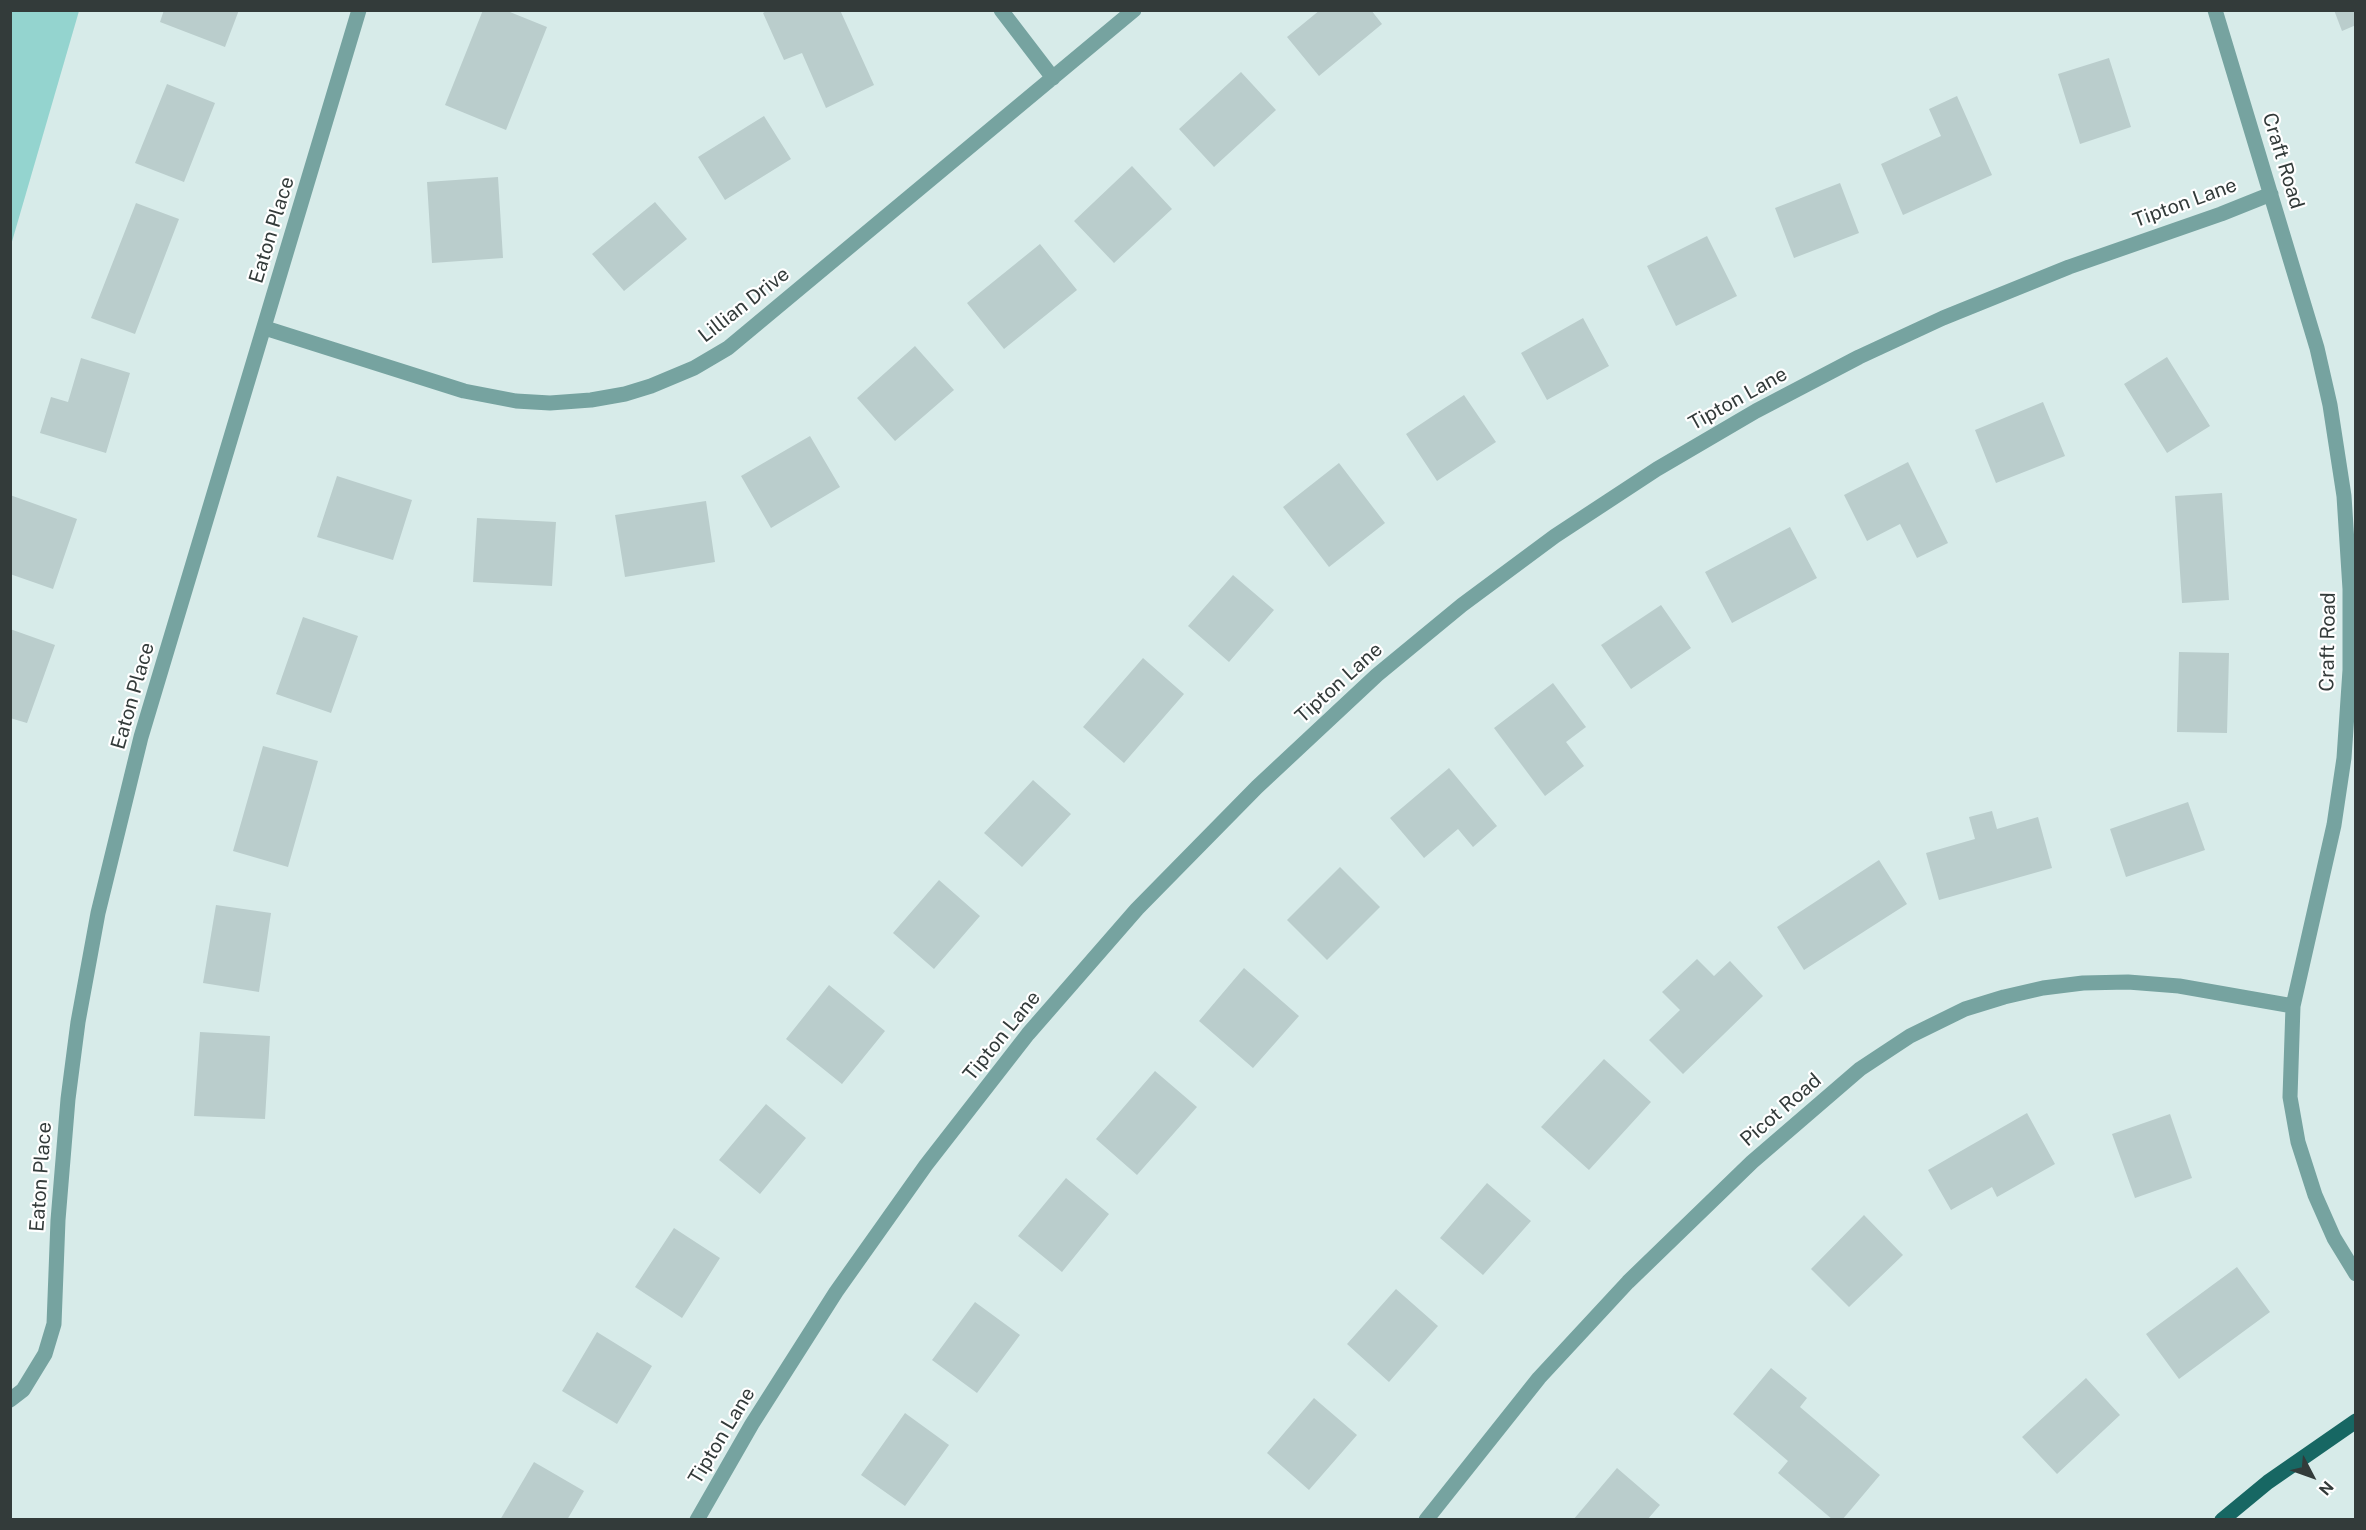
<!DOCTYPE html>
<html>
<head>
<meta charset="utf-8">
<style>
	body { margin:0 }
	#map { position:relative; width:2366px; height:1530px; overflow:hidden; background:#d7ebe9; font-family:"Public Sans",sans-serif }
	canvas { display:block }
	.frame { position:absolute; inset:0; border:12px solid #333b3a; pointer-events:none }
	.north { position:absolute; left:2282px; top:1446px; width:60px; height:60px; -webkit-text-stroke:4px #fff; paint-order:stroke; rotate:131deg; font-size:16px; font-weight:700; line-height:24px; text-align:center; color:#333b3a }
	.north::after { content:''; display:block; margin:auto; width:21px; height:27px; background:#333b3a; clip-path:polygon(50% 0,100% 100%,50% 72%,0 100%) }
</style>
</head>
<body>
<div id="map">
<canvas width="2366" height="1530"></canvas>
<div class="frame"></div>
<div class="north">N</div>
</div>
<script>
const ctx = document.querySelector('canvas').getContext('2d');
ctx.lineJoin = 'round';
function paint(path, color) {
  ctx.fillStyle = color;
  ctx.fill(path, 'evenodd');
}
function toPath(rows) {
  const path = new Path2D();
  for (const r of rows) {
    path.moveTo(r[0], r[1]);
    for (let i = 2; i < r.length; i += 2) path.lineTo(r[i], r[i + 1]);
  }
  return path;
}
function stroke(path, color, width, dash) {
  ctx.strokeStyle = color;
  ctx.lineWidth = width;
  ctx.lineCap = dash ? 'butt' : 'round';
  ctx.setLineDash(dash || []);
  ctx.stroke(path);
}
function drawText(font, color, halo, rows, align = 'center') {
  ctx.font = font + ' "Public Sans",sans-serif';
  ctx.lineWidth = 4.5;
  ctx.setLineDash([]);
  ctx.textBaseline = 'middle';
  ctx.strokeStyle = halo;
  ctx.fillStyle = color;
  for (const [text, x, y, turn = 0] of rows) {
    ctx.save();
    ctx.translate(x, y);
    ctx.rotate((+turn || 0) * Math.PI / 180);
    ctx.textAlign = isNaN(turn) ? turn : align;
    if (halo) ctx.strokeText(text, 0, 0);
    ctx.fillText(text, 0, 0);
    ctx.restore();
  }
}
paint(toPath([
	[11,10,79,11,11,245,10,11]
]), '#94d4cf');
paint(toPath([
	[164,10,239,10,225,47,160,22],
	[483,10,505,10,547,27,506,130,445,105],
	[768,10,840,10,874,85,826,108,802,53,784,60,763,13],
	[1320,10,1371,10,1382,24,1319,76,1287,37],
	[2334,10,2356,10,2356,25,2342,31],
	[2109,58,2131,127,2080,144,2058,74],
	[1241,72,1276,110,1214,167,1179,129],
	[167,84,215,103,184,182,135,163],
	[1957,96,1992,175,1903,215,1881,164,1941,136,1929,109],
	[764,116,791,159,725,200,698,157],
	[1132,166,1172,209,1114,263,1074,221],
	[498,177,503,258,432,263,427,182],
	[1840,183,1859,233,1794,258,1775,208],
	[655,202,687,239,624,291,592,254],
	[136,203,179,219,135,334,91,318],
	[1707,236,1737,296,1676,326,1647,266],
	[1040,244,1077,290,1004,349,967,303],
	[1583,318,1609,366,1547,400,1521,353],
	[915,346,954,390,895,441,857,398],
	[2167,357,2210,426,2167,453,2124,384],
	[81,358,130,373,106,453,40,433,51,397,68,402],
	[1464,395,1496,442,1437,481,1406,434],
	[2043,402,2065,456,1996,483,1975,430],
	[810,436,840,487,771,528,741,476],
	[1908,462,1948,543,1917,558,1900,524,1867,541,1844,495],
	[1339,463,1385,523,1329,567,1283,507],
	[337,476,412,500,393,560,317,537],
	[2222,493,2229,600,2182,603,2175,496],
	[10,495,77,519,53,589,10,574],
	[706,501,715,562,625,577,615,515],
	[477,518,556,522,552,586,473,582],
	[1790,527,1817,578,1732,623,1705,572],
	[1233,575,1274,610,1229,662,1188,626],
	[1661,605,1691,648,1631,689,1601,645],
	[303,617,358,636,331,713,276,694],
	[10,629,55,645,27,723,10,718],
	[2179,652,2229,653,2227,733,2177,732],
	[1143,658,1184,694,1124,763,1083,727],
	[1553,683,1586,727,1566,742,1584,766,1545,796,1494,728],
	[263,746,318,761,288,867,233,851],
	[1449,768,1497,826,1473,847,1458,829,1424,858,1390,818],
	[1033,780,1071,814,1022,867,984,833],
	[2188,802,2205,850,2126,877,2110,829],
	[1992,811,1997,829,2038,817,2052,868,1939,900,1926,853,1975,839,1969,817],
	[1879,860,1907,904,1804,970,1777,927],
	[1340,867,1380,907,1327,960,1287,920],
	[939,880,980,916,934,969,893,933],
	[216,905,271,913,259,992,203,983],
	[1697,959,1714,976,1730,961,1763,996,1683,1074,1649,1040,1680,1010,1662,992],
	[1244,968,1299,1016,1253,1068,1199,1021],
	[829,985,885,1031,842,1084,786,1039],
	[200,1032,270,1036,265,1119,194,1116],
	[1604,1059,1651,1102,1589,1170,1541,1127],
	[1155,1071,1197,1107,1137,1175,1096,1139],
	[766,1104,806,1138,760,1194,719,1160],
	[2027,1113,2055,1164,1997,1197,1992,1187,1951,1210,1928,1170],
	[2170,1114,2192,1178,2135,1198,2112,1134],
	[1066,1178,1109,1214,1062,1272,1018,1236],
	[1487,1183,1531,1221,1483,1275,1440,1238],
	[1864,1215,1903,1255,1849,1307,1811,1269],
	[674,1228,720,1258,682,1318,635,1287],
	[2237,1267,2270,1312,2179,1379,2146,1334],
	[1396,1289,1438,1326,1389,1382,1347,1344],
	[975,1302,1020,1335,977,1393,932,1360],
	[597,1332,652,1366,617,1424,562,1391],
	[1771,1368,1807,1398,1800,1407,1880,1475,1842,1520,1833,1520,1778,1473,1788,1461,1733,1414],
	[2086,1378,2120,1415,2057,1474,2022,1437],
	[1314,1398,1357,1435,1309,1490,1267,1453],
	[905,1413,949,1445,905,1506,861,1475],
	[534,1462,584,1491,567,1520,500,1520],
	[1617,1468,1660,1505,1647,1520,1573,1520]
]), '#bacdcc');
stroke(toPath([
	[1001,10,1053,78],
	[2215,10,2317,348,2330,405,2344,496,2350,589,2350,670,2344,758,2334,825,2293,1006,2290,1097,2298,1142,2315,1195,2334,1238,2356,1274],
	[265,328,464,391,516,401,550,403,591,400,625,394,651,386,694,368,728,348,1134,10],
	[10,1400,23,1390,45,1354,54,1324,58,1220,68,1099,78,1022,98,913,141,737,359,10],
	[697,1520,752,1424,836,1292,926,1165,1028,1034,1137,909,1257,787,1377,675,1462,605,1555,536,1657,469,1756,411,1859,357,1943,318,2069,267,2221,214,2271,194],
	[1426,1520,1539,1378,1628,1282,1752,1162,1860,1069,1910,1036,1965,1009,2004,997,2043,988,2083,983,2128,982,2179,986,2293,1006]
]), '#76a3a0', 15);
stroke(toPath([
	[2222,1520,2268,1482,2356,1421]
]), '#176763', 15);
drawText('20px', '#333b3a', '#fff', [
	["Craft Road",2283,161,73],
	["Tipton Lane",2185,203,-20],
	["Eaton Place",272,230,-73],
	["Lillian Drive",744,305,-38],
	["Tipton Lane",1738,399,-29],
	["Craft Road",2328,642,-89],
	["Tipton Lane",1339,683,-42],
	["Eaton Place",133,696,-74],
	["Tipton Lane",1002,1036,-51],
	["Picot Road",1781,1110,-41],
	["Eaton Place",41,1177,-86],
	["Tipton Lane",722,1436,-59]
]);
</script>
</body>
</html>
